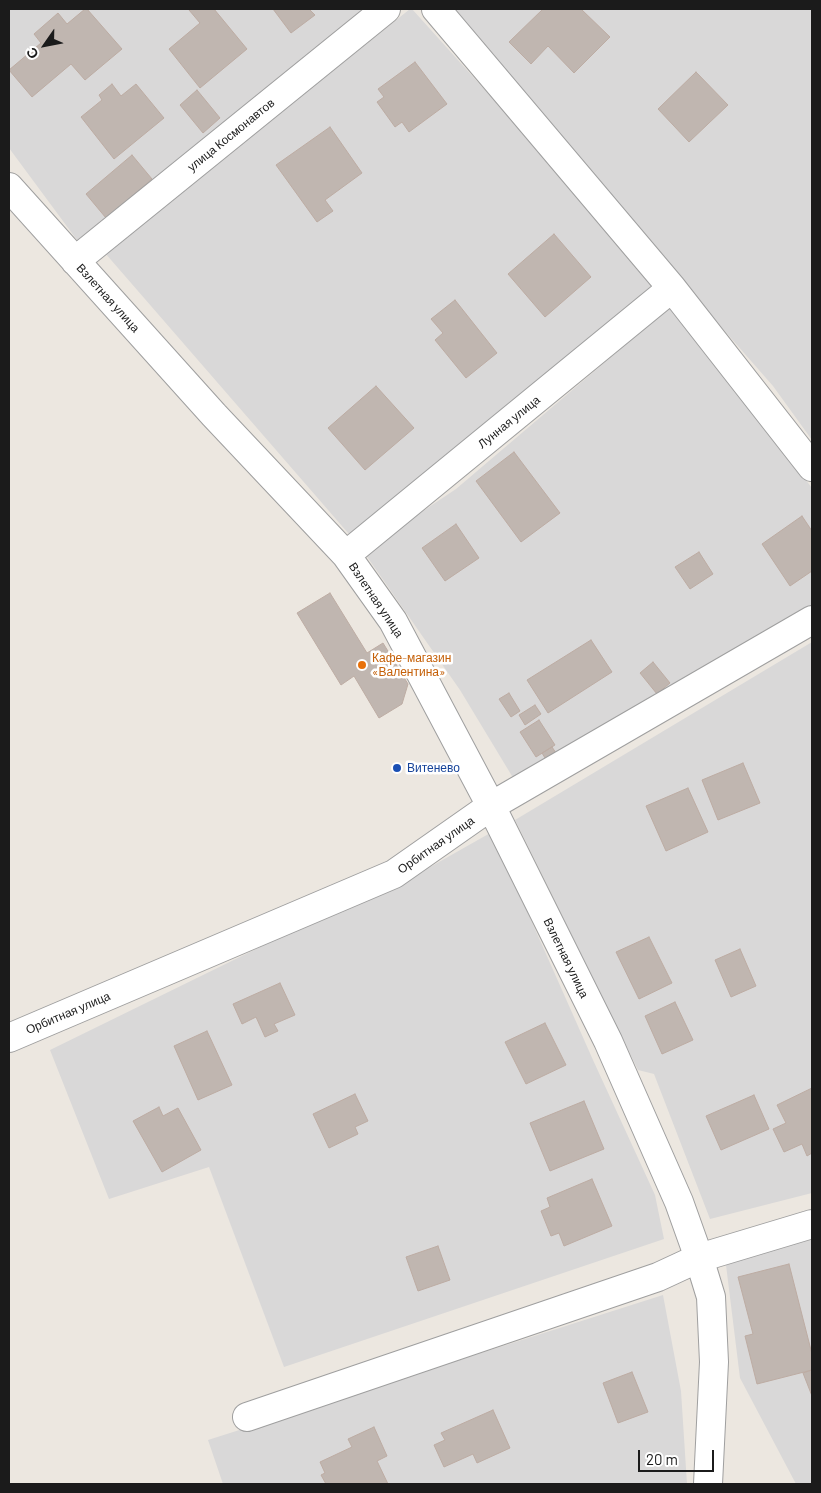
<!DOCTYPE html>
<html>
<head>
<meta charset="utf-8">
<style>
	body { margin:0 }
	#map { position:relative; width:821px; height:1493px; overflow:hidden; background:#ece7e0; font-family:Barlow,sans-serif }
	canvas { display:block }
	.frame { position:absolute; inset:0; border:10px solid #1b1b1b; pointer-events:none }
	.north { position:absolute; left:20px; top:20px; width:50px; height:50px; -webkit-text-stroke:4px #fff; paint-order:stroke; rotate:237deg; font-size:14px; font-weight:700; line-height:20px; text-align:center; color:#1b1b1b }
	.north::after { content:''; display:block; margin:auto; width:18px; height:22px; background:#1b1b1b; clip-path:polygon(50% 0,100% 100%,50% 72%,0 100%) }
	.scale { position:absolute; left:638px; top:1450px; width:76px; height:22px; box-sizing:border-box; border:2px solid #1b1b1b; border-top:0; padding-left:6px; font-size:15px; line-height:18px; white-space:nowrap; color:#1b1b1b; -webkit-text-stroke:4px #fff; paint-order:stroke }
</style>
</head>
<body>
<div id="map">
<canvas width="821" height="1493"></canvas>
<div class="frame"></div>
<div class="north">С</div>
<div class="scale">20 m</div>
</div>
<script>
const ctx = document.querySelector('canvas').getContext('2d');
ctx.lineJoin = 'round';
function paint(path, color) {
  ctx.fillStyle = color;
  ctx.fill(path, 'evenodd');
}
function toPath(rows) {
  const path = new Path2D();
  for (const r of rows) {
    path.moveTo(r[0], r[1]);
    for (let i = 2; i < r.length; i += 2) path.lineTo(r[i], r[i + 1]);
  }
  return path;
}
function stroke(path, color, width, dash) {
  ctx.strokeStyle = color;
  ctx.lineWidth = width;
  ctx.lineCap = dash ? 'butt' : 'round';
  ctx.setLineDash(dash || []);
  ctx.stroke(path);
}
function drawText(font, color, halo, rows, align = 'center') {
  ctx.font = font + ' Barlow,sans-serif';
  ctx.lineWidth = 5;
  ctx.setLineDash([]);
  ctx.textBaseline = 'middle';
  ctx.strokeStyle = halo;
  ctx.fillStyle = color;
  for (const [text, x, y, turn = 0] of rows) {
    ctx.save();
    ctx.translate(x, y);
    ctx.rotate((+turn || 0) * Math.PI / 180);
    ctx.textAlign = isNaN(turn) ? turn : align;
    if (halo) ctx.strokeText(text, 0, 0);
    ctx.fillText(text, 0, 0);
    ctx.restore();
  }
}
paint(toPath([
	[9,9,364,9,106,218,77,240,9,148],
	[410,9,412,9,657,281,355,541,105,253],
	[442,9,812,9,812,440,773,386],
	[671,306,812,488,812,610,518,786,460,690,363,551,456,489],
	[812,642,812,1193,710,1219,654,1074,638,1070,515,820],
	[492,832,593,1060,655,1195,664,1239,284,1367,209,1167,109,1199,50,1050,303,926,386,892],
	[812,1235,812,1484,796,1484,740,1378,726,1265],
	[663,1295,681,1391,687,1484,223,1484,208,1440]
]), '#d9d8d8');
const building = toPath([
	[85,9,87,9,122,49,85,80,71,64,32,97,9,70,41,43,34,34,58,13,67,24,85,9],
	[191,9,214,9,247,49,200,88,169,49,200,23,189,10,191,9],
	[273,9,309,9,315,15,291,33,273,9],
	[543,9,581,9,610,37,574,73,548,46,531,64,509,42,543,9],
	[415,62,447,104,409,132,402,122,395,127,377,102,384,97,378,89,415,62],
	[696,72,728,105,689,142,658,109,696,72],
	[112,84,121,96,136,84,164,118,114,159,81,117,102,100,99,95,112,84],
	[197,90,220,118,203,133,180,105,197,90],
	[330,127,362,173,325,200,333,211,317,222,276,165,330,127],
	[132,155,152,179,106,218,86,194,132,155],
	[554,234,591,277,545,317,508,274,554,234],
	[455,300,497,353,466,378,435,340,443,333,431,319,455,300],
	[376,386,414,428,365,470,328,428,376,386],
	[514,452,560,513,521,542,476,481,514,452],
	[802,516,812,531,812,571,790,586,762,544,802,516],
	[456,524,479,558,445,581,422,548,456,524],
	[699,552,713,574,690,589,675,567,699,552],
	[330,593,367,653,383,643,408,684,402,704,379,718,354,676,341,685,297,613,330,593],
	[591,640,612,672,548,713,527,680,591,640],
	[653,662,670,683,657,694,640,673,653,662],
	[509,693,520,711,511,717,499,699,509,693],
	[535,705,541,714,525,725,519,715,535,705],
	[539,720,555,745,536,757,520,732,539,720],
	[552,747,560,759,550,766,542,753,552,747],
	[743,763,760,803,718,820,702,780,743,763],
	[688,788,708,832,666,851,646,806,688,788],
	[649,937,672,983,639,999,616,952,649,937],
	[740,949,756,986,731,997,715,960,740,949],
	[280,983,295,1015,274,1024,278,1031,265,1037,256,1017,242,1024,233,1004,280,983],
	[675,1002,693,1040,662,1054,645,1016,675,1002],
	[545,1023,566,1065,526,1084,505,1042,545,1023],
	[207,1031,232,1085,198,1100,174,1046,207,1031],
	[812,1088,812,1153,807,1156,802,1144,784,1152,773,1129,786,1123,777,1105,812,1088],
	[355,1094,368,1121,355,1127,358,1134,329,1148,313,1114,355,1094],
	[754,1095,769,1129,721,1150,706,1116,754,1095],
	[584,1101,604,1149,550,1171,530,1123,584,1101],
	[159,1107,163,1116,178,1108,201,1150,162,1172,133,1121,159,1107],
	[592,1179,612,1226,564,1246,559,1233,551,1236,541,1211,550,1207,547,1198,592,1179],
	[438,1246,450,1280,418,1291,406,1257,438,1246],
	[789,1264,812,1354,812,1370,757,1384,745,1336,753,1334,738,1277,789,1264],
	[812,1370,812,1396,803,1373,812,1370],
	[632,1372,648,1412,618,1423,603,1383,632,1372],
	[493,1410,510,1448,477,1463,473,1454,444,1467,434,1445,445,1440,441,1433,493,1410],
	[374,1427,387,1456,377,1461,388,1484,326,1484,321,1475,325,1473,320,1462,352,1447,348,1439,374,1427]
]);
paint(building, '#c0b6b0');
stroke(building, '#bdaca3', 1);
const minor = toPath([
	[436,9,672,288,812,467],
	[9,187,214,415,346,555,393,621,491,806,608,1041,679,1202,699,1258,711,1297,714,1362,708,1484],
	[75,261,386,9],
	[346,555,672,288],
	[9,1038,394,874,491,806,812,620],
	[247,1417,658,1277,699,1258,812,1224]
]);
stroke(minor, '#9f9f9f', 30);
stroke(minor, '#fff', 28);
for (const [x, y, r, color] of [
	[362,665,5,"#e8710a"],
	[397,768,5,"#1a4fb4"]
]) {
  const dot = new Path2D();
  dot.arc(x, y, r, 0, 2 * Math.PI);
  ctx.fillStyle = color;
  ctx.fill(dot);
  stroke(dot, '#fff', 2);
}
drawText('12px', '#1b1b1b', '#fff', [
	["улица Космонавтов",231,135,-39],
	["Взлетная улица",108,298,48],
	["Лунная улица",509,422,-39],
	["Взлетная улица",376,600,56],
	["Орбитная улица",436,845,-35],
	["Взлетная улица",566,958,64],
	["Орбитная улица",68,1013,-23]
]);
drawText('12px', '#c56008', '#fff', [
	["Кафе-магазин",372,658],
	["«Валентина»",372,672]
], 'left');
drawText('12px', '#164399', '#fff', [
	["Витенево",407,768]
], 'left');
</script>
</body>
</html>
